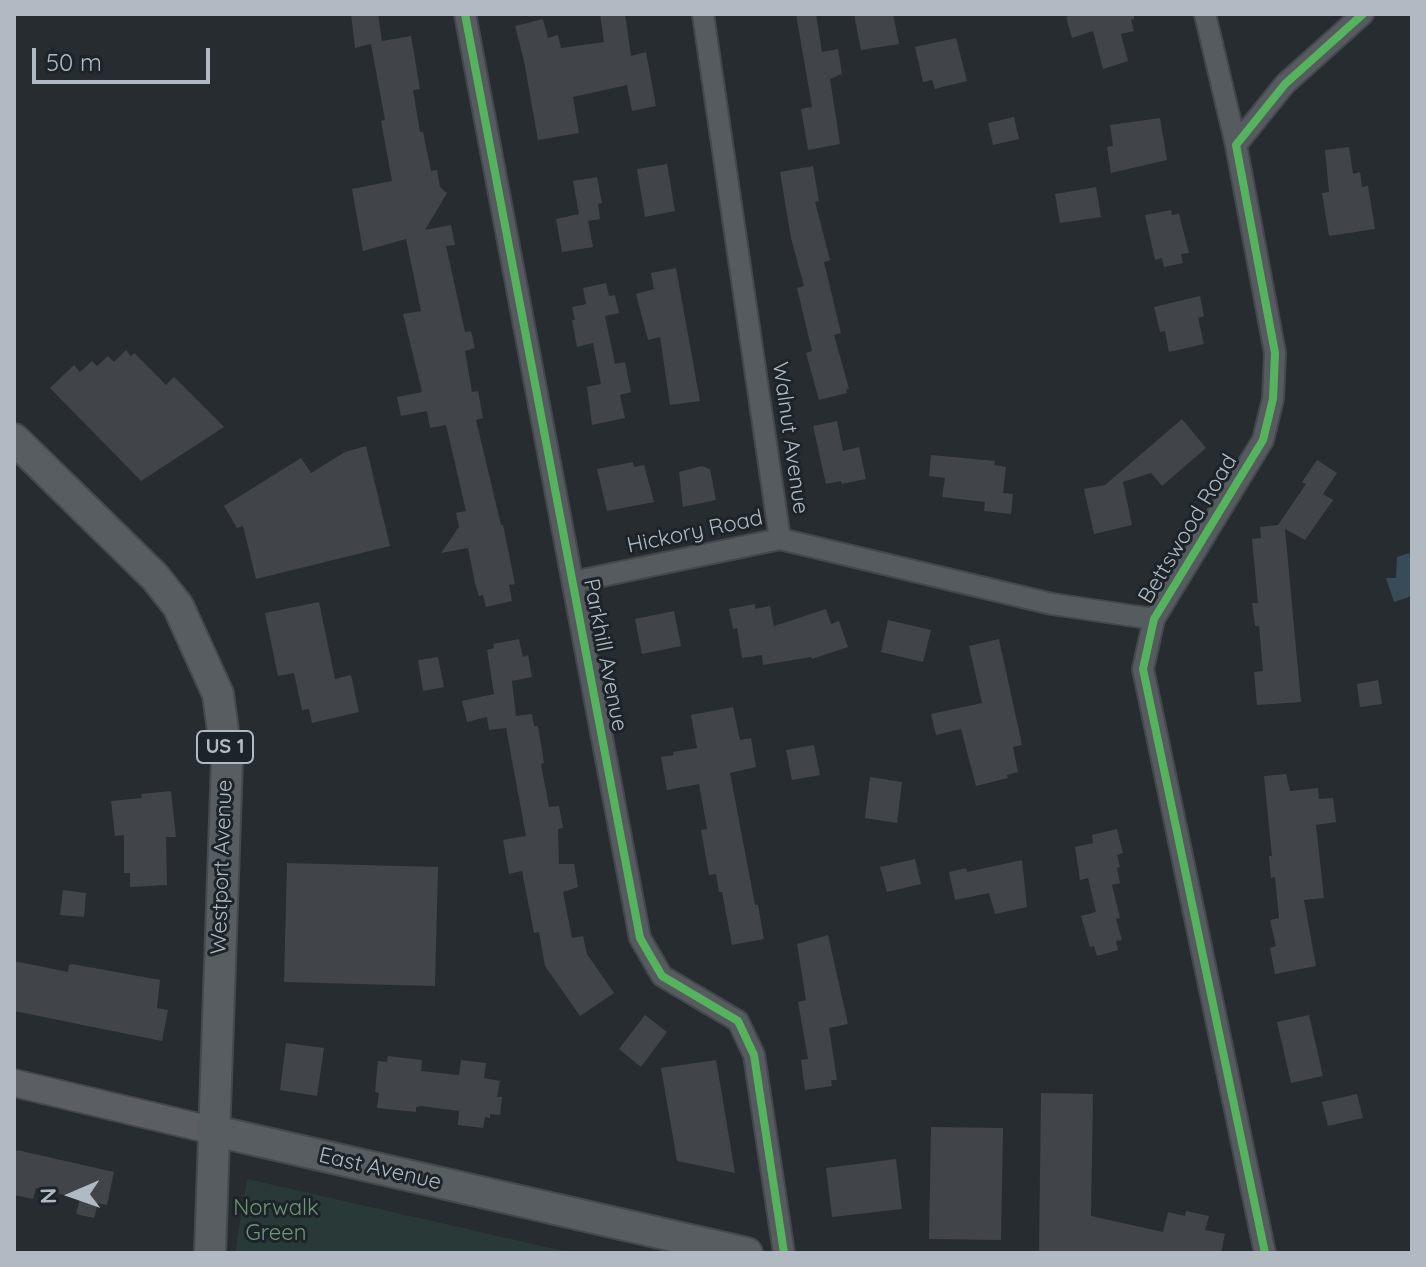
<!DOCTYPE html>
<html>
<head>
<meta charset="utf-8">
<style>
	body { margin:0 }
	#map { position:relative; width:1426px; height:1267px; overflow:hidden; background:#272c31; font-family:Quicksand,sans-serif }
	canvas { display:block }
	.frame { position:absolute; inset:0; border:16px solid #b1bac2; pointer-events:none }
	.north { position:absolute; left:32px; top:1155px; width:80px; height:80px; -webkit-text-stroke:6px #1c242a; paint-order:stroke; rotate:268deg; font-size:22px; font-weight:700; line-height:32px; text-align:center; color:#b1bac2 }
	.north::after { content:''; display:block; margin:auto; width:28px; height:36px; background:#b1bac2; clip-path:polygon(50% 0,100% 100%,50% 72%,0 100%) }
	.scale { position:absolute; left:32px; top:48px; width:178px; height:36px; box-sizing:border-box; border:4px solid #b1bac2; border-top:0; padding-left:10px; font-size:24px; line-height:28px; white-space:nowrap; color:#b1bac2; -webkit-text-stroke:6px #1c242a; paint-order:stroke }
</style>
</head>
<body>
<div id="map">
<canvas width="1426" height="1267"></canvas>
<div class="frame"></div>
<div class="north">N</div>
<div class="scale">50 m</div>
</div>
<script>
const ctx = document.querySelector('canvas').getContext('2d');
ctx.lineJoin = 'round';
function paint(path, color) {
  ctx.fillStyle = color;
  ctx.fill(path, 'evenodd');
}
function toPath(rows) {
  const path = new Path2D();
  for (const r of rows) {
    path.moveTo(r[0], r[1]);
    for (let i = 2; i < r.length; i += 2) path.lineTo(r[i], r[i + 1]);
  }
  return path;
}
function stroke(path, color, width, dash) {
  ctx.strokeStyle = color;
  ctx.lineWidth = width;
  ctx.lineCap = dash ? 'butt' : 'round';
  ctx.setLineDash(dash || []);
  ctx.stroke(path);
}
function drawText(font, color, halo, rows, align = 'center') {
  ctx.font = font + ' Quicksand,sans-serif';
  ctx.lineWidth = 6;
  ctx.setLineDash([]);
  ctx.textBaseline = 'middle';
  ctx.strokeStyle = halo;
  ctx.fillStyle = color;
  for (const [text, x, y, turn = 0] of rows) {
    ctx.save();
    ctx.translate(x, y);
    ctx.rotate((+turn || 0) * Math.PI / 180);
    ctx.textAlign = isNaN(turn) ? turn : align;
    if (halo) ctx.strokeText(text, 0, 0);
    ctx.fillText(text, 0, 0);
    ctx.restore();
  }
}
paint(toPath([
	[247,1179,542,1246,572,1253,235,1253]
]), '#293937');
paint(toPath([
	[1409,553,1412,562,1412,596,1394,602,1386,578,1396,578,1397,557]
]), '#384b58');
paint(toPath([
	[351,14,378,14,382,41,411,36,420,89,413,90,420,132,423,132,431,171,437,170,440,187,447,193,425,230,451,225,455,245,446,246,465,332,471,331,475,348,465,351,472,392,478,391,483,418,476,420,501,525,503,525,515,584,509,585,512,601,486,607,483,595,479,596,475,583,468,548,441,553,459,527,456,513,466,511,446,425,430,428,427,411,401,416,397,397,422,392,403,314,421,311,406,239,363,251,352,189,392,181,381,121,385,120,371,44,355,48],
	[600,14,625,14,631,56,646,52,656,106,632,111,627,85,573,97,579,133,538,140,524,61,515,26,543,19,548,38,558,35,561,48,604,42],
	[796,14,816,14,822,52,838,49,842,74,830,79,840,144,808,150,801,109,812,107],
	[854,14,893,14,899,44,861,50],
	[1076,14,1134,14,1134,19,1131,20,1134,31,1121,34,1128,61,1103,69,1093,31,1072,38,1066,17],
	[956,38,967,81,935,89,932,80,923,82,915,47],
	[1014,117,1019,139,993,145,988,123],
	[1160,118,1167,160,1111,173,1107,147,1113,146,1110,125],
	[1349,147,1353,174,1360,172,1362,187,1368,186,1375,229,1329,236,1322,193,1329,192,1325,150],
	[667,164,675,211,645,217,637,169],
	[813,166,819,201,815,202,830,260,824,262,841,333,834,335,849,389,846,390,847,393,819,400,806,353,812,351,797,288,804,286,791,238,780,172],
	[597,177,602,203,598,204,600,219,588,221,593,247,562,252,556,219,579,214,573,181],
	[1096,187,1101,217,1060,223,1055,194],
	[1171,210,1172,215,1179,214,1189,253,1181,254,1183,263,1164,267,1162,258,1155,260,1145,215],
	[676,268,700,401,670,405,660,337,648,340,636,294,654,289,651,273],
	[606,283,609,296,615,295,619,313,605,316,615,364,625,362,631,392,620,395,625,418,592,425,587,387,601,384,593,343,577,347,572,320,575,320,572,307,586,304,583,288],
	[1200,296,1204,316,1198,318,1204,344,1169,352,1165,331,1160,332,1154,307],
	[126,350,131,356,134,353,166,385,174,377,224,427,141,481,50,388,74,365,80,372,92,361,97,366,108,356,114,362],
	[1182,419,1206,448,1162,486,1151,473,1123,482,1132,525,1094,534,1084,489,1105,485],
	[837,421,843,451,859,447,866,479,842,484,841,481,826,484,813,426],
	[366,446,390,546,256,579,243,526,237,528,224,506,301,458,311,473,345,452],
	[931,455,995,461,994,465,1006,467,1003,493,1013,494,1011,514,984,511,985,502,942,497,945,478,929,476],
	[1317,460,1337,473,1323,494,1333,500,1305,540,1285,529,1301,702,1257,705,1254,672,1263,671,1259,626,1255,626,1252,603,1258,603,1252,539,1261,538,1260,527,1278,525,1306,484,1302,482],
	[633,462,634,467,644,465,654,502,607,511,597,469],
	[702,466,710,469,716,500,683,507,679,472],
	[319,602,335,679,351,675,359,712,312,723,309,709,302,710,294,673,278,676,265,613],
	[755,604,755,609,770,606,774,626,826,609,831,624,839,621,848,647,812,659,811,657,763,665,762,655,742,658,737,628,733,629,729,609],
	[674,611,681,646,642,654,635,619],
	[888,620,931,630,923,662,881,652],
	[519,639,523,657,528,655,532,677,512,681,516,716,532,714,534,726,538,726,544,763,541,764,549,807,559,806,563,828,558,829,559,864,574,864,578,887,563,892,572,938,583,936,587,954,614,993,580,1016,545,966,539,932,534,933,522,871,509,874,503,840,526,836,506,728,489,730,487,717,467,722,462,701,494,694,487,650,494,648,493,644],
	[999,639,1022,745,1013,747,1018,772,1007,775,1008,778,976,786,961,729,936,735,931,714,982,703,969,646],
	[438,657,444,687,423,691,418,660],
	[1378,680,1382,704,1360,707,1357,684],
	[733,707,740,740,751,738,756,767,730,773,755,905,758,905,764,939,732,945,722,892,719,892,716,874,709,875,701,830,707,829,699,784,667,790,661,757,674,755,673,752,697,748,691,715],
	[814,745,820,775,792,780,786,750],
	[1286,774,1290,791,1318,788,1319,799,1333,798,1336,822,1316,825,1324,898,1304,900,1316,966,1275,974,1270,948,1276,946,1270,920,1279,918,1275,877,1271,878,1269,856,1272,856,1264,776],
	[870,777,902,782,897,823,865,818],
	[171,791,176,837,166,837,167,885,130,887,130,873,124,873,124,835,115,836,111,801,142,798,141,794],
	[1117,829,1123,853,1117,855,1120,867,1117,868,1120,883,1112,885,1120,918,1116,919,1122,940,1116,941,1118,950,1097,956,1094,946,1090,947,1081,916,1096,912,1088,878,1080,880,1075,847,1093,843,1092,835],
	[915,859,921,884,887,892,880,867],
	[1022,860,1027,907,995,914,989,893,955,900,949,872,966,868,967,872],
	[287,863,438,867,435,986,284,982],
	[63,890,86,893,84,917,60,915],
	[828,935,848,1024,829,1028,837,1080,831,1080,832,1086,805,1090,801,1060,808,1059,798,1002,806,1000,797,944],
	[14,961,68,972,69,965,72,964,160,980,157,1008,168,1010,162,1041,14,1011],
	[645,1015,667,1032,641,1067,619,1049],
	[1309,1015,1323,1076,1291,1083,1277,1022],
	[286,1043,324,1048,317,1096,280,1090],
	[388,1056,422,1060,421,1071,459,1075,461,1060,486,1063,484,1078,500,1081,497,1097,502,1097,500,1115,490,1114,490,1118,485,1117,483,1128,458,1125,459,1111,421,1106,416,1107,416,1112,377,1108,379,1093,375,1092,378,1061,387,1062],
	[716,1060,720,1083,735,1173,677,1161,661,1068],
	[1041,1093,1093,1094,1091,1216,1163,1232,1168,1212,1185,1216,1186,1211,1209,1216,1205,1230,1225,1234,1221,1253,1039,1253],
	[1357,1094,1363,1118,1328,1126,1322,1102],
	[931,1127,1003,1128,1001,1240,929,1239],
	[17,1150,114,1172,107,1205,98,1203,94,1218,76,1214,80,1199,36,1188,33,1199,14,1195,14,1155],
	[896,1159,902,1209,832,1217,826,1168]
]), '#414549');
const minor = toPath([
	[465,14,640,938,662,976,738,1021,754,1055,784,1253],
	[703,14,780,539],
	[1205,14,1236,145],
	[573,582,780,539,1052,604,1154,619],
	[1265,1253,1143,669,1154,619,1263,440,1273,399,1275,353,1236,145,1285,84,1363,14]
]);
const secondary = toPath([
	[14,1083,215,1131]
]);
const primary = toPath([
	[14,439,155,577,178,606,218,694,227,761,210,1253],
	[215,1131,747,1253]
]);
stroke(minor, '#44484c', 24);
stroke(secondary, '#44484c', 30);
stroke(primary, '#44494e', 34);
stroke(minor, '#565b5f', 20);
stroke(secondary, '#5b5f64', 26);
stroke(primary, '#585d61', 30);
stroke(toPath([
	[465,14,640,938,662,976,738,1021,754,1055,784,1253],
	[1265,1253,1143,669,1154,619,1263,440,1273,399,1275,353,1236,145,1285,84,1363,14]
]), '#56b35d', 8);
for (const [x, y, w] of [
	[225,747,56]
]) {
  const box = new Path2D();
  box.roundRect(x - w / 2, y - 16, w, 32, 6);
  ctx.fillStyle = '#1c242a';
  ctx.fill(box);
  stroke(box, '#b1bac2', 2);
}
drawText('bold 20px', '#b1bac2', null, [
	["US 1",225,747]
]);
drawText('22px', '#b1bac2', '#1c242a', [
	["Walnut Avenue",790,438,82],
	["Bettswood Road",1188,529,-59],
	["Hickory Road",695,532,-12],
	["Parkhill Avenue",605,655,79],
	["Westport Avenue",222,867,-88],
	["East Avenue",380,1169,13]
]);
drawText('22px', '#729575', '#1c242a', [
	["Norwalk",276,1208],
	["Green",276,1233]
]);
</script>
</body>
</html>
